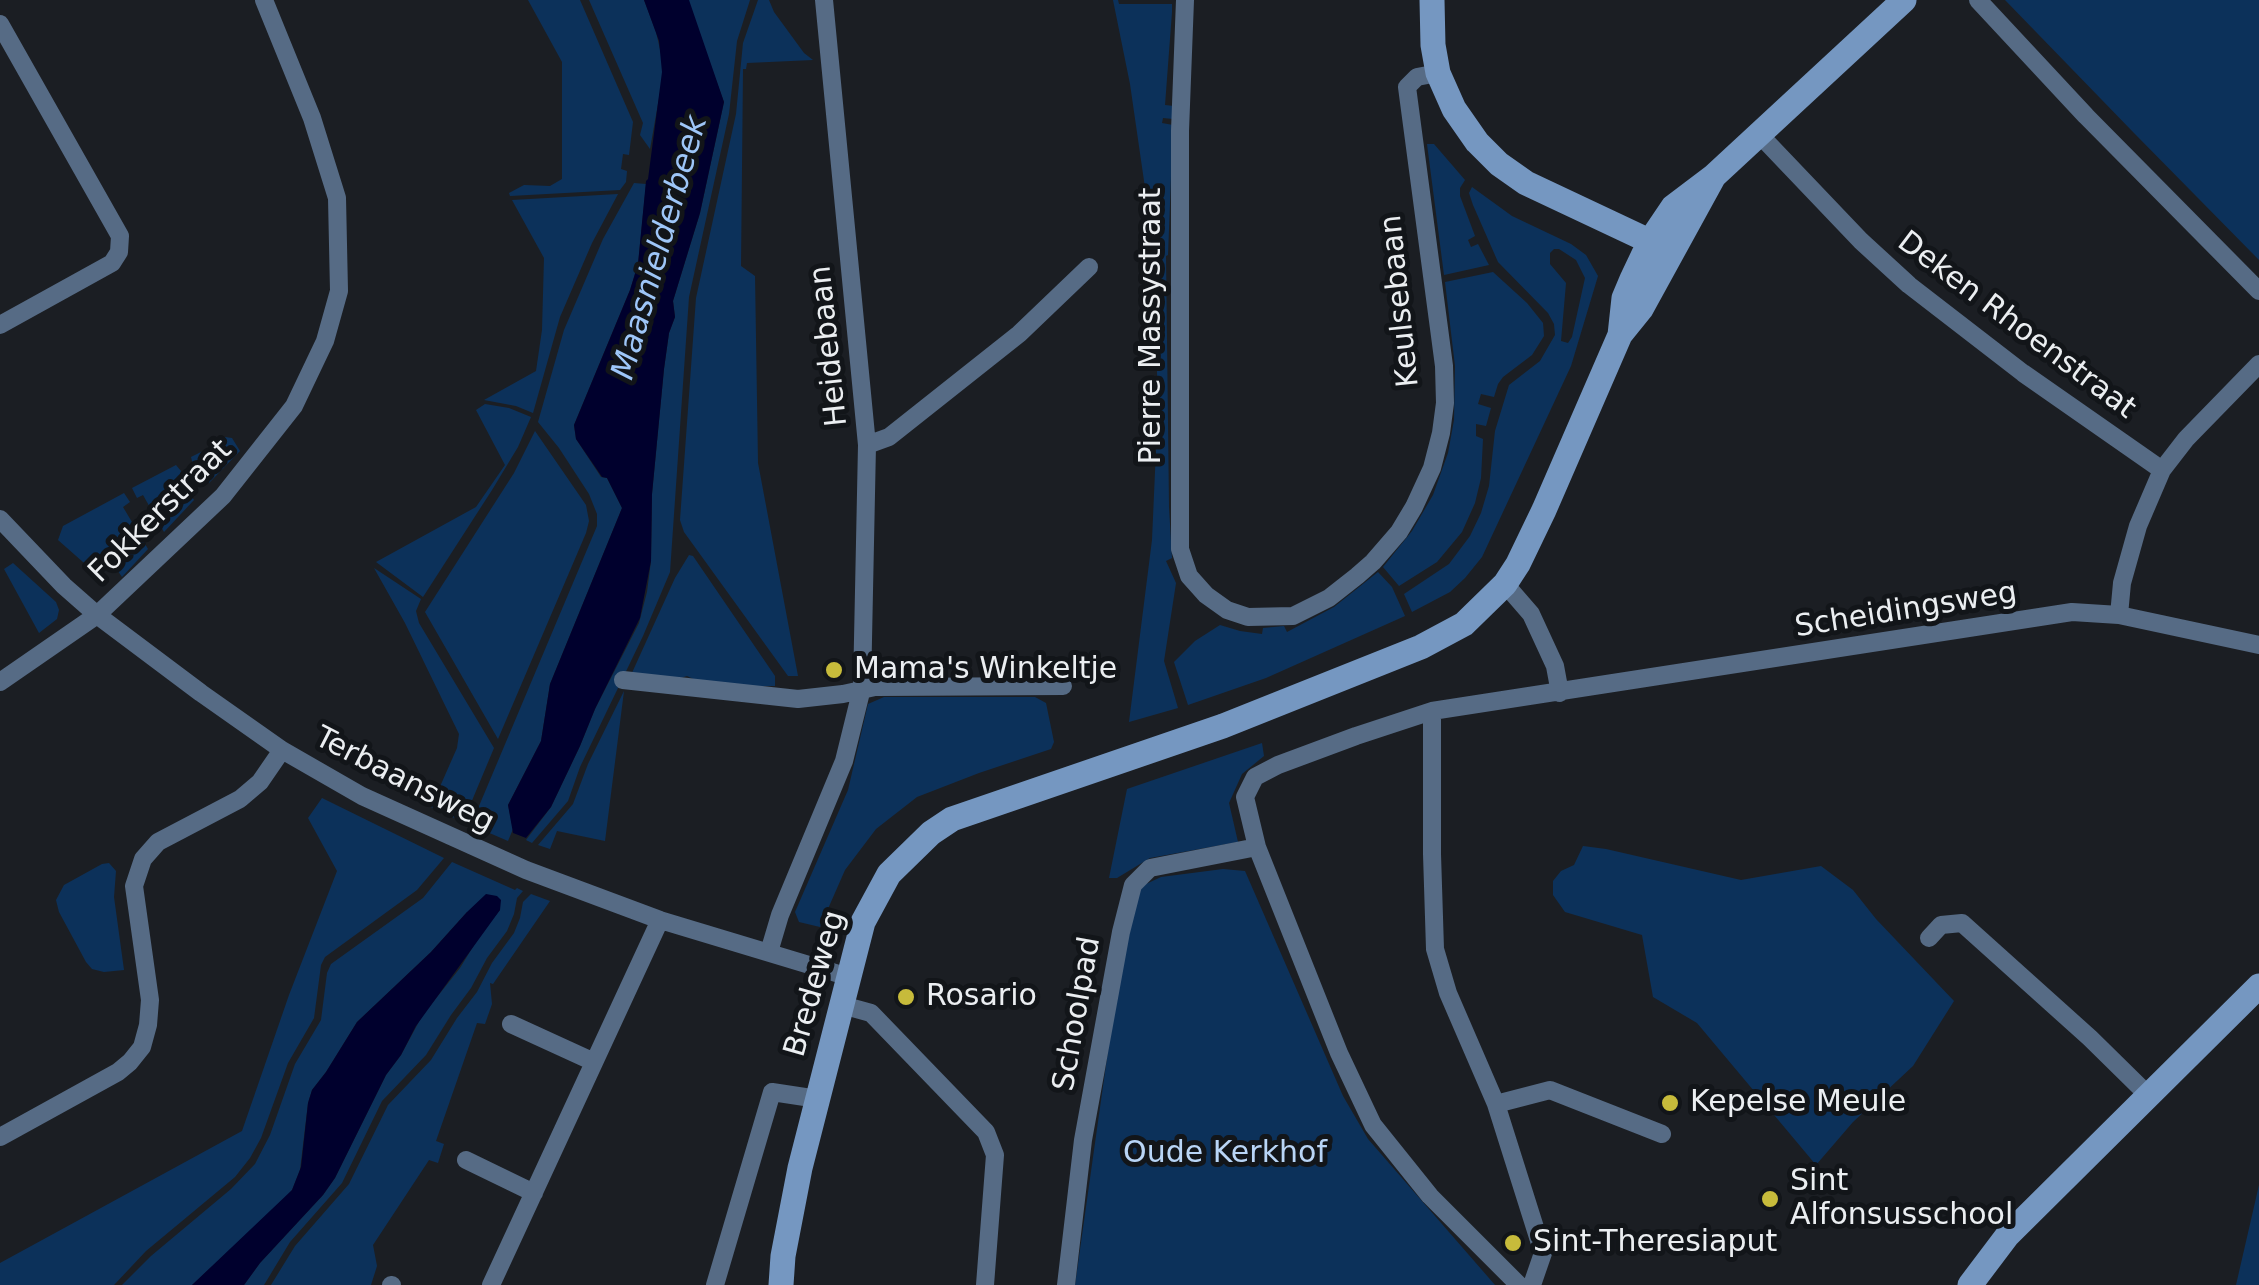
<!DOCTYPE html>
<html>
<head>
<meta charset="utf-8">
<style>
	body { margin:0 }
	canvas { display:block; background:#1b1e23 }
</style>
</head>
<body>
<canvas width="2259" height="1285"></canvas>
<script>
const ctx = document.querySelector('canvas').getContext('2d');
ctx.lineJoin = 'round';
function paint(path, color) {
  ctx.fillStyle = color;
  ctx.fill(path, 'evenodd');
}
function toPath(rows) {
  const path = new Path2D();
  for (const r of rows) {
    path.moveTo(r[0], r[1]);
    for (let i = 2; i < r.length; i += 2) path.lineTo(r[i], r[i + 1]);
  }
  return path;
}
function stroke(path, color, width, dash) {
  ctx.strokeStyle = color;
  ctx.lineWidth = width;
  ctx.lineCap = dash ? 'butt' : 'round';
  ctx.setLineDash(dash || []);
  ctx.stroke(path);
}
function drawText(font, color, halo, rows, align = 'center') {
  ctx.font = font + ' "DejaVu Sans",sans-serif';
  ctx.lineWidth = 10;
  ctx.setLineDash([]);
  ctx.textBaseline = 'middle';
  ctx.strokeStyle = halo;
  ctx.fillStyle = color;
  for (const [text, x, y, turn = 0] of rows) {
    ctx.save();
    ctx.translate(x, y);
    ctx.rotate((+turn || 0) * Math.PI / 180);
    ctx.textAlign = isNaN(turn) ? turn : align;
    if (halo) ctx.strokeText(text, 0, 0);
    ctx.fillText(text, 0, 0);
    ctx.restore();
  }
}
paint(toPath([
	[528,0,580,0,633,122,629,155,623,154,621,169,627,171,626,182,620,190,510,196,509,193,524,185,550,186,562,179,562,62],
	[589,0,644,0,656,32,662,58,662,81,650,149,640,135,643,123],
	[689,0,750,0,737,41,729,114,689,297,670,572,643,636,580,767,568,801,532,843,526,840,551,807,580,746,595,709,639,623,647,592,651,561,652,494,664,369,669,333,675,317,673,301,700,213,724,102,689,6],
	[758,0,769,0,774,12,804,53,813,60,747,63,746,69,743,69,741,266,755,276,758,463,798,676,788,676,684,532,680,520,696,298,736,114,743,43],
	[1113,0,1118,0,1119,4,1172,4,1172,12,1165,105,1174,106,1173,119,1163,118,1162,123,1173,125,1168,255,1166,256,1169,507,1172,558,1166,561,1176,583,1164,661,1178,708,1129,722,1152,540,1158,404,1153,243,1130,84],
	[2005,0,2259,0,2259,260,2133,132],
	[1434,144,1465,180,1460,188,1460,196,1475,236,1468,240,1471,247,1478,244,1489,265,1444,275,1427,144],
	[634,183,646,184,638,264,630,290,574,425,576,439,601,477,607,478,622,508,550,684,541,741,508,805,513,829,508,841,471,825,597,526,597,514,589,494,559,448,538,422,564,330,603,239],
	[1472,187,1512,216,1571,244,1586,255,1598,276,1571,366,1482,557,1465,578,1450,592,1412,612,1404,594,1449,564,1470,536,1481,513,1489,486,1495,431,1509,385,1540,361,1555,335,1554,324,1548,313,1498,262,1473,205,1469,193],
	[1554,249,1559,249,1576,260,1585,278,1572,337,1568,343,1561,341,1566,283,1550,264,1550,253],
	[618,194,592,243,560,317,533,413,516,406,484,400,536,371,542,330,544,258,512,200],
	[1493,272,1527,303,1543,323,1544,336,1532,355,1503,377,1498,384,1494,397,1481,394,1478,404,1491,408,1486,426,1476,424,1476,436,1483,439,1481,478,1475,503,1462,532,1437,562,1399,586,1383,567,1412,531,1433,495,1448,453,1454,420,1455,366,1445,282],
	[485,404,509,408,531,417,518,447,492,490,423,597,376,562,476,507,505,465,476,410],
	[535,431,586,505,589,521,586,533,498,739,425,612,514,473],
	[225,437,232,438,240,451,209,483,198,466,193,465,191,457,225,440],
	[176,465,181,471,179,476,194,500,164,532,143,495,137,498,132,488],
	[124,493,130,502,123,507,148,549,122,577,114,565,103,571,92,570,58,540,63,526],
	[689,555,693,556,775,676,775,686,764,686,757,690,704,684,687,676,674,680,631,675,675,578],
	[13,563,56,602,59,610,57,619,39,633,4,569],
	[374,568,421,599,416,611,419,623,494,748,463,822,431,807,457,748,459,734,405,623],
	[1378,572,1392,587,1405,616,1266,678,1188,705,1174,662,1195,641,1220,625,1240,631,1262,634,1263,628,1284,626,1287,632,1334,607],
	[624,691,605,841,557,831,550,849,538,845,573,804,588,764],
	[884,697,1035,697,1046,703,1054,742,1051,749,979,773,917,797,876,829,845,870,820,927,799,922,795,912,848,790,868,704],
	[1262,743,1264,756,1242,774,1229,803,1238,842,1150,858,1117,878,1109,878,1127,789],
	[322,798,444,858,417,890,325,957,321,965,314,1018,288,1063,261,1138,250,1158,235,1177,146,1251,114,1285,0,1285,0,1263,242,1131,289,995,337,871,308,818],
	[1583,846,1606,849,1741,880,1821,866,1853,890,1876,919,1954,1001,1913,1066,1853,1122,1816,1165,1697,1023,1653,997,1642,935,1565,912,1553,895,1553,881,1561,871,1574,865],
	[452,862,515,890,517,888,523,891,517,898,514,914,507,931,487,958,471,988,451,1015,426,1055,382,1101,342,1183,290,1242,264,1285,244,1285,260,1263,323,1195,335,1178,386,1075,401,1055,422,1016,460,968,482,932,500,910,467,912,431,952,357,1022,326,1072,312,1090,308,1103,300,1170,292,1190,284,1200,192,1285,122,1285,151,1256,231,1189,255,1164,270,1135,295,1064,321,1020,327,973,331,964,423,898],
	[109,863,116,871,114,897,124,970,104,972,92,969,86,962,59,912,56,900,64,885,102,864],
	[1223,869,1245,871,1343,1096,1368,1139,1495,1285,1075,1285,1117,987,1132,900,1144,885,1161,877],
	[531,894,550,901,493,984,490,983,492,1004,485,1024,477,1023,436,1141,444,1144,438,1163,429,1160,373,1245,377,1266,371,1285,271,1285,295,1246,349,1184,388,1105,431,1060,457,1018,477,992,492,963,514,933,520,918,523,902],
	[2259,1185,2259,1285,2236,1285]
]), '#0c315a');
paint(toPath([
	[644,0,689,0,724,102,700,213,673,301,675,317,669,333,664,369,652,494,651,561,640,618,595,709,580,746,551,807,526,838,513,833,508,805,541,741,550,684,622,508,607,478,602,477,576,439,574,425,630,290,638,264,646,181,648,179,662,72,659,41],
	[486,894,497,896,501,900,500,910,416,1026,401,1055,386,1075,335,1178,323,1195,260,1263,244,1285,192,1285,292,1190,301,1167,308,1103,312,1090,326,1072,357,1022,431,952,467,912]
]), '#00002d');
stroke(toPath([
	[1185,0,1180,131,1180,549,1189,576,1206,595,1227,610,1248,617,1293,616,1329,598,1357,576,1373,562,1399,532,1414,507,1432,468,1441,433,1445,403,1444,366,1407,87,1417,77,1438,73],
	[1978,0,2086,116,2259,291],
	[0,24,120,236,119,252,112,263,0,325],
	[1758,133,1861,241,1909,285,2023,373,2162,470],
	[867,445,889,437,1019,334,1089,267],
	[0,519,64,586,97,615,201,693,282,750,362,796,526,870,660,920,849,977],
	[1505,584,1531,614,1555,666,1560,693],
	[2119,615,2122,583,2138,526,2162,470,2186,439,2259,364],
	[623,680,798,699,843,694,875,687,1063,686],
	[0,682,97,615,223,496,294,406,325,341,339,291,337,198,312,118,264,0],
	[1432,711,1432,854,1435,949,1448,993,1496,1104,1543,1253,1532,1285],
	[1929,938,1941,925,1962,923,2090,1038,2150,1097],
	[769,952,780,915,844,761,862,688,867,445,824,0],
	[842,1005,871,1013,986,1132,995,1155,985,1285],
	[511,1024,594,1062],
	[1496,1104,1550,1090,1662,1134],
	[0,1137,118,1072,130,1062,142,1047,148,1025,150,1000,134,886,143,859,158,842,240,799,260,782,282,750],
	[466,1160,534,1193],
	[391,1285,392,1285],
	[491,1285,660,920],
	[715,1285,772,1092,818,1099],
	[1066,1285,1083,1140,1121,932,1133,885,1150,868,1257,847],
	[1519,1285,1430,1196,1373,1125,1339,1053,1257,847,1245,797,1255,777,1278,765,1356,736,1432,711,2072,612,2119,615,2259,645]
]), '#566b85', 18);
stroke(toPath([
	[1432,0,1433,45,1438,73,1454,109,1477,142,1499,164,1526,183,1664,248],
	[1620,335,1624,298,1632,279,1650,241,1673,207,1714,176,1904,0],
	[781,1285,783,1256,800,1168,863,922,889,874,931,833,952,819,1223,726,1421,647,1464,624,1505,584,1518,564,1544,510,1620,335,1641,309,1714,176],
	[1970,1285,2007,1236,2259,986]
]), '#7597c1', 25);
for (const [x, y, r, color] of [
	[834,670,10,"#c7bb3b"],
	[906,997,10,"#c7bb3b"],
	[1670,1103,10,"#c7bb3b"],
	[1770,1199,10,"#c7bb3b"],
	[1513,1243,10,"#c7bb3b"]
]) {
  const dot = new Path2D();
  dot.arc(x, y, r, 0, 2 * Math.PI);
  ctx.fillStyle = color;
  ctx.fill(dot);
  stroke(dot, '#121519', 4);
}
drawText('30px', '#ebeef1', '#121519', [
	["Keulsebaan",1401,301,-96],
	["Pierre Massystraat",1152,326,-90],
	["Deken Rhoenstraat",2016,326,37],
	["Heidebaan",830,346,-96],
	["Fokkerstraat",161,512,-45],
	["Scheidingsweg",1906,611,-9],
	["Terbaansweg",404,781,27],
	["Bredeweg",816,984,-74],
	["Schoolpad",1078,1014,-80]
]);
drawText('30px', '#ebeef1', '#121519', [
	["Mama's Winkeltje",854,670],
	["Rosario",926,997],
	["Kepelse Meule",1690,1103],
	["Sint",1790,1182],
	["Alfonsusschool",1790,1216],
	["Sint-Theresiaput",1533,1243]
], 'left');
drawText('30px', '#b9d5f6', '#121519', [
	["Oude Kerkhof",1225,1154]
]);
drawText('italic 32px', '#9ec6f8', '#121519', [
	["Maasnielderbeek",661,248,-74]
]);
</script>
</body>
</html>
